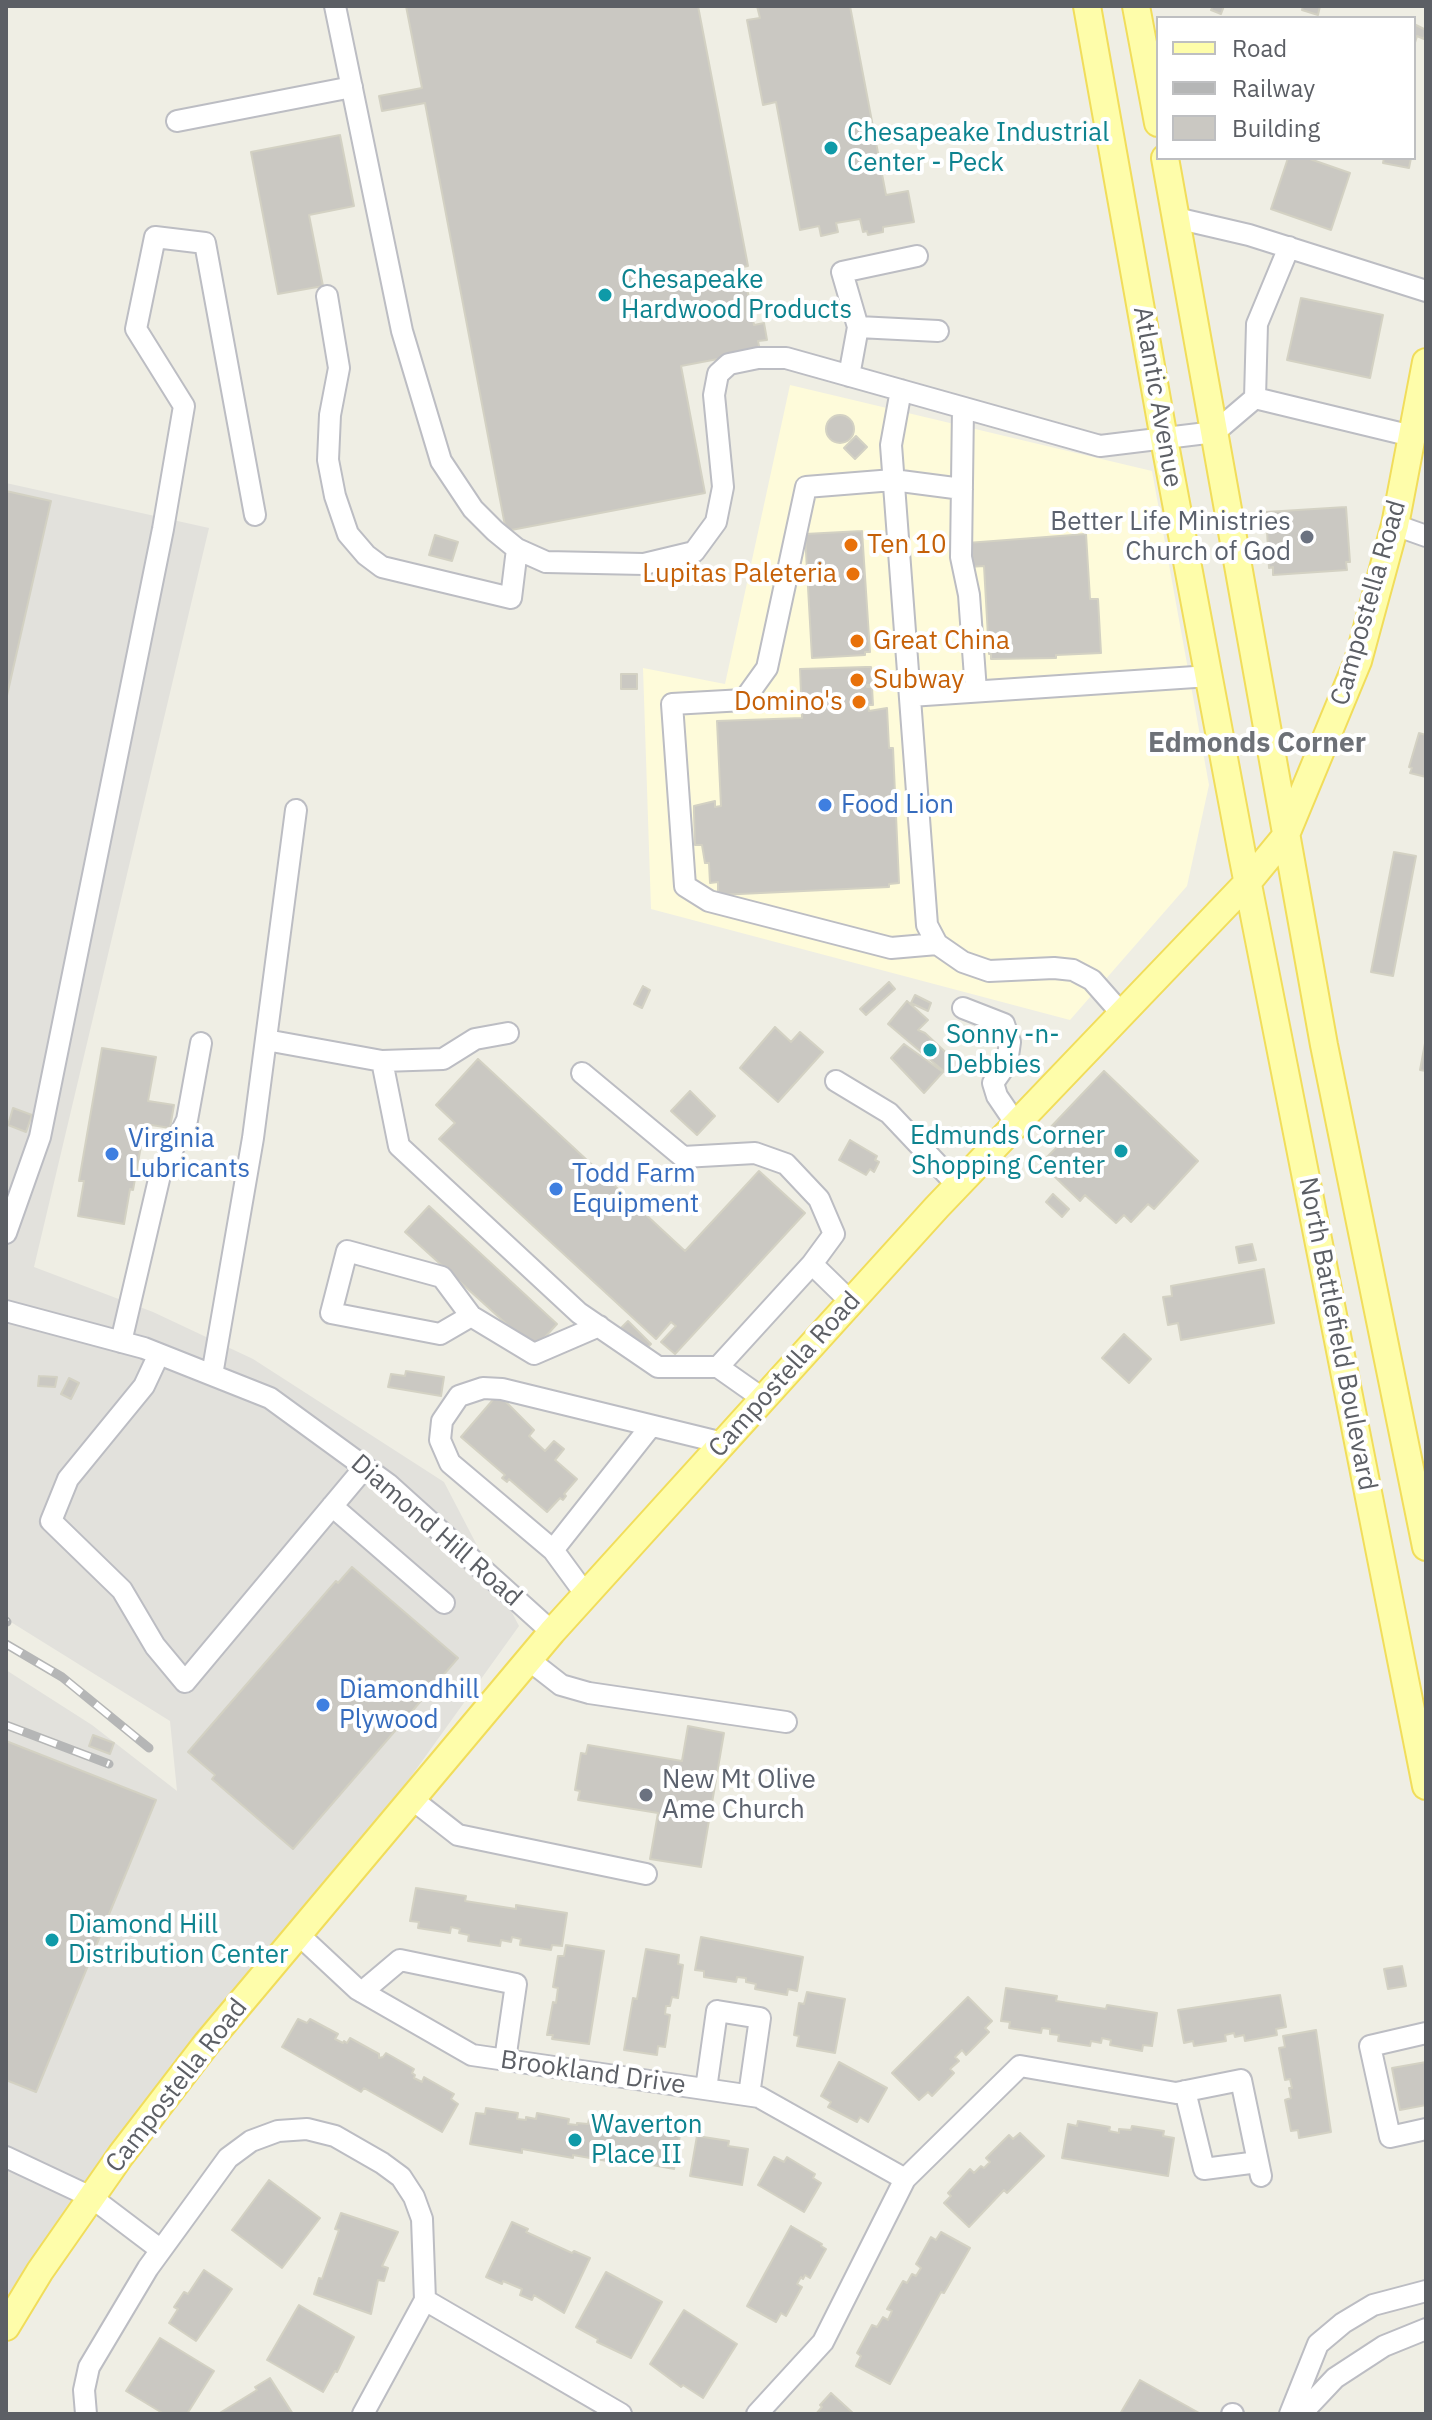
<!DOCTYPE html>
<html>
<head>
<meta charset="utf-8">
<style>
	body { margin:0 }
	#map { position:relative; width:1432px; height:2420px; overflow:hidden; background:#efeee4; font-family:"IBM Plex Sans",sans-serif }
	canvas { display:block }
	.frame { position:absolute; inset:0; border:8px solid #5c5f65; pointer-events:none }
	.legend { position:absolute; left:1156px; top:16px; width:260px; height:144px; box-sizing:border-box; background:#fff; border:2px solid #bebfc1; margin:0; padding:10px 14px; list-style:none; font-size:24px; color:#5c5f65 }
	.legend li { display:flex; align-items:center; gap:16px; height:40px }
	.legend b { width:40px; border:2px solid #bebfc1 }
</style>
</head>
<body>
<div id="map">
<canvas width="1432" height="2420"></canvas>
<div class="frame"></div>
<ul class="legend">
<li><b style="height:10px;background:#fefdaa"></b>Road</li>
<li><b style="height:10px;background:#b5b6b6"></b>Railway</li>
<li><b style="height:22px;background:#cac8c2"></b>Building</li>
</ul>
</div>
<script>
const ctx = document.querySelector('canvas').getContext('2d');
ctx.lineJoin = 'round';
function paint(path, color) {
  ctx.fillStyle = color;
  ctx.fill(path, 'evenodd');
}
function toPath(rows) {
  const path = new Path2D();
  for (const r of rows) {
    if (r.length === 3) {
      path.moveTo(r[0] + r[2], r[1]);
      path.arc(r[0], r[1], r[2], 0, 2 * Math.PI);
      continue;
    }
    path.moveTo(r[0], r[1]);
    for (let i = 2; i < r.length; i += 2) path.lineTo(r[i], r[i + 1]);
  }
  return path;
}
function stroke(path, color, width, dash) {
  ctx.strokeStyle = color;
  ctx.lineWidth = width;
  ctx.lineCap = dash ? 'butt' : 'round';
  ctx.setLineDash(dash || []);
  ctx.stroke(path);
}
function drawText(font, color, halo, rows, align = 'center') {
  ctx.font = font + ' "IBM Plex Sans",sans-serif';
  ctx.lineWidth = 8;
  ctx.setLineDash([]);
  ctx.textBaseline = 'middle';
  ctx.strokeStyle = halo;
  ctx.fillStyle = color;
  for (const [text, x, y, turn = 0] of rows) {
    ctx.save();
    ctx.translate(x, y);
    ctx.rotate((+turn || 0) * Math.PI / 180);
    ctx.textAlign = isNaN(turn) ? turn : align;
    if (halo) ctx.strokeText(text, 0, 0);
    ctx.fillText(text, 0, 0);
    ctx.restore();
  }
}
paint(toPath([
	[790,385,1152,471,1209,785,1187,886,1070,1020,651,909,643,668,725,684]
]), '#fefbda');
paint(toPath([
	[6,483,209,528,34,1267,153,1312,253,1359,444,1482,519,1626,298,1934,6,2329,6,1670,92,1725,177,1791,170,1721,6,1619]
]), '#e2e1dc');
const building = toPath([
	[406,6,698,6,748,266,743,267,754,325,764,323,767,340,758,341,760,351,681,366,705,493,506,531,425,103,382,111,379,96,422,88,406,6],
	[757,6,850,6,886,195,908,191,914,222,883,227,883,232,868,235,867,231,863,232,860,219,836,223,838,232,821,236,819,226,800,230,776,102,763,105,747,20,760,18,757,6],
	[1213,6,1224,6,1221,14,1211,10,1213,6],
	[1303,6,1320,6,1318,15,1302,10,1303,6],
	[1414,24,1426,30,1424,39,1417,36,1414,46,1414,24],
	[340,135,354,206,309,215,323,286,278,294,251,152,340,135],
	[1288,158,1307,158,1350,173,1331,230,1271,209,1288,158],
	[1384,158,1411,158,1409,168,1383,163,1384,158],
	[1301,298,1383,315,1370,378,1287,360,1301,298],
	[840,429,14],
	[856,436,867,447,855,459,844,448,856,436],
	[6,491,51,501,6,700,6,491],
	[1346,507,1350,562,1346,562,1347,570,1273,575,1273,567,1269,568,1266,512,1346,507],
	[862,531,870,652,865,652,865,655,812,658,805,534,862,531],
	[1086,534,1090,599,1098,599,1101,653,1056,655,1056,658,991,659,991,654,989,654,984,566,968,567,967,543,1086,534],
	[435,535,458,542,452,561,429,555,435,535],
	[866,667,871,667,872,685,867,685,867,687,872,687,873,705,868,705,869,711,887,708,889,748,893,748,899,883,889,884,889,887,718,895,718,882,710,883,709,863,705,863,702,845,695,845,694,812,694,806,715,801,715,807,721,806,717,721,802,718,800,669,866,667],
	[621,674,637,674,637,689,621,689,621,674],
	[1419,733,1426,735,1426,777,1410,773,1412,768,1409,767,1419,733],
	[1394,852,1416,856,1393,976,1371,972,1394,852],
	[889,982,895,989,866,1015,860,1009,889,982],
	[643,986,650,990,642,1008,634,1004,643,986],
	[915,995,931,1003,928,1011,911,1003,915,995],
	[907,1001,928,1020,918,1030,925,1033,957,1063,947,1074,888,1024,907,1001],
	[775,1027,791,1042,800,1032,823,1052,778,1102,740,1068,775,1027],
	[1426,1038,1426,1071,1420,1070,1426,1038],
	[904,1044,943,1072,924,1093,891,1058,904,1044],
	[102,1048,156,1057,148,1101,174,1105,170,1128,145,1124,133,1190,130,1189,124,1224,78,1216,84,1181,79,1181,102,1048],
	[478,1059,685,1251,759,1171,805,1213,675,1354,661,1342,676,1326,671,1322,656,1339,439,1139,455,1123,436,1105,478,1059],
	[1104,1071,1198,1161,1154,1209,1148,1204,1131,1222,1124,1215,1116,1223,1085,1195,1080,1201,1055,1177,1060,1171,1046,1158,1060,1144,1047,1131,1104,1071],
	[690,1091,715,1116,697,1135,671,1111,690,1091],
	[13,1108,32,1115,26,1132,8,1125,13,1108],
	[850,1140,877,1156,875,1160,879,1162,874,1172,870,1169,866,1175,839,1160,850,1140],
	[1053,1194,1069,1209,1062,1217,1046,1202,1053,1194],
	[429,1206,557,1324,534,1349,405,1232,429,1206],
	[1252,1244,1256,1260,1239,1263,1236,1247,1252,1244],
	[1264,1269,1274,1323,1181,1340,1178,1323,1168,1325,1163,1297,1172,1296,1171,1286,1264,1269],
	[628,1321,651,1344,645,1350,621,1328,628,1321],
	[1124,1334,1151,1359,1129,1383,1102,1358,1124,1334],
	[406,1371,444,1377,441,1396,388,1387,391,1374,405,1376,406,1371],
	[39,1376,57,1377,55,1387,38,1386,39,1376],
	[69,1378,79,1383,71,1399,61,1394,69,1378],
	[498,1394,534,1430,529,1436,545,1451,554,1441,564,1449,555,1460,577,1479,564,1494,566,1496,563,1500,560,1498,547,1512,509,1479,507,1482,502,1478,505,1475,461,1437,498,1394],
	[352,1567,458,1658,293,1849,212,1779,215,1775,188,1752,336,1581,338,1583,352,1567],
	[688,1726,724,1733,701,1867,650,1859,658,1813,578,1800,580,1791,575,1790,581,1753,586,1754,588,1745,682,1761,688,1726],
	[93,1735,114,1743,110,1754,89,1746,93,1735],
	[6,1741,156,1800,36,2092,6,2080,6,1741],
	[416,1888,466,1896,465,1901,516,1909,516,1905,567,1913,562,1946,552,1945,551,1950,520,1945,521,1939,512,1937,511,1942,501,1940,500,1946,468,1941,469,1935,459,1933,460,1929,451,1927,450,1933,418,1928,419,1922,410,1921,416,1888],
	[701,1937,803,1957,797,1991,788,1989,787,1995,755,1989,756,1984,746,1982,746,1978,737,1977,736,1982,704,1977,704,1971,695,1970,701,1937],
	[566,1945,604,1951,589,2044,552,2039,553,2035,547,2035,553,2002,556,2003,558,1988,553,1987,558,1956,564,1956,566,1945],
	[646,1949,679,1955,678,1964,683,1965,678,1998,672,1997,670,2006,666,2006,665,2014,670,2015,665,2047,658,2046,657,2055,624,2050,633,1998,637,1999,646,1949],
	[1402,1966,1406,1986,1388,1989,1384,1969,1402,1966],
	[1006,1988,1057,1996,1056,2001,1106,2009,1107,2005,1157,2013,1152,2046,1143,2045,1142,2051,1110,2045,1111,2040,1102,2038,1101,2043,1091,2041,1090,2046,1058,2041,1059,2035,1050,2034,1050,2029,1042,2028,1041,2033,1009,2028,1010,2022,1001,2021,1006,1988],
	[807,1992,845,1999,835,2053,797,2046,799,2036,794,2035,799,2003,804,2004,807,1992],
	[1280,1995,1286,2027,1276,2029,1277,2035,1245,2041,1244,2035,1235,2037,1234,2033,1225,2035,1226,2041,1194,2046,1193,2041,1184,2043,1178,2010,1280,1995],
	[968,1997,992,2021,985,2028,989,2032,966,2055,962,2050,955,2057,959,2061,950,2069,954,2073,932,2096,928,2092,919,2100,892,2073,968,1997],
	[298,2019,307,2023,310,2019,338,2034,335,2039,343,2043,344,2041,347,2043,350,2038,379,2054,379,2058,383,2057,386,2053,414,2069,412,2073,415,2075,414,2078,422,2082,424,2077,454,2094,451,2099,458,2104,442,2132,364,2088,361,2092,282,2047,298,2019],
	[1316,2030,1331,2132,1299,2138,1298,2130,1291,2131,1285,2100,1291,2098,1289,2088,1292,2088,1290,2079,1285,2080,1279,2048,1285,2047,1283,2036,1316,2030],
	[839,2062,887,2088,868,2122,860,2117,857,2122,828,2107,831,2102,821,2096,839,2062],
	[1426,2062,1426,2105,1400,2110,1392,2068,1426,2062],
	[486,2108,518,2113,517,2119,526,2120,526,2117,536,2119,537,2113,569,2119,568,2124,577,2125,577,2123,588,2124,589,2119,621,2124,620,2130,628,2131,629,2127,639,2129,640,2123,672,2129,671,2134,680,2135,674,2169,625,2160,624,2164,573,2155,573,2158,522,2149,522,2153,470,2144,476,2113,485,2114,486,2108],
	[1078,2121,1110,2127,1109,2131,1119,2133,1119,2129,1131,2130,1132,2126,1164,2131,1163,2136,1174,2138,1168,2176,1062,2158,1068,2124,1077,2126,1078,2121],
	[1020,2133,1044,2156,1007,2193,1004,2190,969,2227,944,2203,951,2196,948,2193,970,2169,974,2173,981,2166,984,2168,990,2162,986,2158,1009,2135,1013,2139,1020,2133],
	[697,2136,729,2141,728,2146,748,2149,742,2185,690,2176,697,2136],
	[774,2157,784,2162,787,2157,815,2174,813,2178,821,2183,804,2212,758,2185,774,2157],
	[269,2180,320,2218,282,2268,232,2230,269,2180],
	[341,2213,398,2232,382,2266,388,2268,384,2281,378,2280,371,2314,314,2294,319,2278,322,2279,339,2230,335,2229,341,2213],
	[512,2222,528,2229,526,2232,572,2253,574,2251,590,2258,564,2313,534,2295,532,2300,520,2295,522,2289,503,2281,502,2284,486,2277,512,2222],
	[791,2226,822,2244,821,2246,826,2249,810,2278,805,2275,803,2279,801,2277,797,2284,802,2287,786,2316,781,2313,776,2322,747,2306,791,2226],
	[941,2232,970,2248,944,2293,941,2292,890,2384,856,2366,861,2356,857,2353,872,2325,877,2327,883,2317,888,2320,892,2311,887,2309,903,2281,907,2283,912,2274,916,2276,921,2268,916,2264,931,2237,936,2240,941,2232],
	[204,2270,232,2289,196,2341,169,2323,178,2309,174,2307,184,2292,188,2294,204,2270],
	[606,2272,662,2302,631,2358,597,2342,598,2339,576,2327,606,2272],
	[299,2305,354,2337,337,2372,335,2371,323,2392,267,2360,299,2305],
	[684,2310,737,2344,703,2398,683,2385,681,2387,650,2364,684,2310],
	[160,2338,214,2371,187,2414,164,2414,126,2391,160,2338],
	[270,2378,293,2414,218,2414,257,2390,255,2387,270,2378],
	[1140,2380,1201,2414,1120,2414,1140,2380],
	[831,2393,854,2414,816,2414,822,2407,820,2405,831,2393]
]);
paint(building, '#cac8c2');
stroke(building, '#d3d1c3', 2);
const minor = toPath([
	[335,6,402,331,441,461,473,509,495,531,517,549,546,562,644,564,694,552,716,522,723,487,714,395,718,374,729,364,758,358,786,358,1100,446,1215,432,1255,398,1412,436],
	[177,121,352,87],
	[1176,218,1249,235,1426,291],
	[327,296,339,368,330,415,328,460,335,496,348,534,366,555,382,567,511,598,517,549],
	[858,327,938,331],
	[849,376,858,327,842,272,917,256],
	[901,390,891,445,927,925,937,944,963,962,989,971,1054,968,1073,970,1092,980,1122,1014],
	[1255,398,1257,324,1289,247],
	[963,408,961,557,969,595,976,691],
	[1395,525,1426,536],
	[910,696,1210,676],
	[937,944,891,948,709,901,685,886,672,704,744,700,767,668,806,487,893,480,962,489],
	[963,1008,1004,1024,1010,1042,1007,1063,993,1083,997,1096,1016,1124],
	[266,1040,382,1061,443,1059,475,1039,508,1033],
	[382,1061,399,1146,579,1313,658,1367,718,1367,762,1398],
	[582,1073,683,1157,755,1153,786,1164,819,1199,834,1234,812,1264,851,1302],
	[836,1081,889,1113,957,1185],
	[6,1233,40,1137,163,529,184,406,136,329,155,237,205,243,255,515],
	[6,1311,144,1348,270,1398,388,1484,552,1632],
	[471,1316,440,1334,331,1313,347,1251,442,1277,471,1316,534,1354,599,1326],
	[121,1342,160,1175,187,1120,201,1043],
	[159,1354,144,1386,68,1479,51,1521,122,1590,155,1646,185,1682,365,1467],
	[718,1367,812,1264],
	[212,1375,253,1138,296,810],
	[332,1506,444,1603],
	[553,1550,651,1426],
	[586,1595,553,1550,450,1463,440,1440,442,1421,459,1396,483,1388,502,1389,723,1443],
	[529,1660,561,1685,589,1693,786,1722],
	[412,1799,458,1835,646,1874],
	[298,1934,357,1989,472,2055,759,2097,905,2179],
	[362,1992,400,1960,516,1984,505,2060],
	[1426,2033,1370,2046,1390,2137,1426,2129],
	[706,2089,717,2011,760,2018,749,2095],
	[1185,2091,1204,2169,1258,2162],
	[6,2157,91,2197,161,2250],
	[425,2300,621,2414],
	[86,2414,84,2390,89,2367,148,2268,228,2158,251,2141,278,2131,307,2129,335,2136,382,2163,401,2177,414,2197,422,2219,425,2300,363,2414],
	[757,2414,823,2342,905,2179,1020,2066,1176,2093,1241,2080,1261,2176],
	[1232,2414,1233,2414],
	[1290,2414,1318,2344,1343,2323,1373,2305,1426,2291],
	[1301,2414,1335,2378,1384,2346,1426,2329]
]);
const major = toPath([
	[1087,6,1164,439,1242,854,1426,1786],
	[1136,6,1158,123],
	[1165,158,1324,1045,1426,1547],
	[6,2327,40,2271,121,2155,207,2043,552,1632,937,1207,1248,882,1285,837,1358,661,1395,525,1426,362]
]);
stroke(minor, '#bcbdc3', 24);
stroke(major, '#f1dd5b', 30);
stroke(minor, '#fff', 20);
stroke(major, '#fefdaa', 26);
const rail = toPath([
	[6,1621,7,1622],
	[6,1644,62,1677,149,1748],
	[6,1725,109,1764]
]);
stroke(rail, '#b5b6b6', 9);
stroke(rail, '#fff', 6, [18]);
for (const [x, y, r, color] of [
	[831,148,8,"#0f9aa8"],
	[605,295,8,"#0f9aa8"],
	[1307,537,8,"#6b7280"],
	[851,545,8,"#e8710a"],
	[853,574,8,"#e8710a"],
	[857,641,8,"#e8710a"],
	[857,680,8,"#e8710a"],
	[859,702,8,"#e8710a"],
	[825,805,8,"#3f7fe0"],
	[930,1050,8,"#0f9aa8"],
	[1121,1151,8,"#0f9aa8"],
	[112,1154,8,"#3f7fe0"],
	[556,1189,8,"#3f7fe0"],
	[323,1705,8,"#3f7fe0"],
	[646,1795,8,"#6b7280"],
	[52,1940,8,"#0f9aa8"],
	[575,2140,8,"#0f9aa8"]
]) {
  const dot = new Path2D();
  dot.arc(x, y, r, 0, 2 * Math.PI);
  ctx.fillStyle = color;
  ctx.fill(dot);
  stroke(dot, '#fff', 3);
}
drawText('26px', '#0d838f', '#fff', [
	["Chesapeake Industrial",847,133],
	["Center - Peck",847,163],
	["Chesapeake",621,280],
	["Hardwood Products",621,310],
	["Sonny -n-",946,1035],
	["Debbies",946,1065],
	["Edmunds Corner",1105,1136,"right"],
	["Shopping Center",1105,1166,"right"],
	["Diamond Hill",68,1925],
	["Distribution Center",68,1955],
	["Waverton",591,2125],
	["Place II",591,2155]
], 'left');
drawText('26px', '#5c5f65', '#fff', [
	["Atlantic Avenue",1157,397,80],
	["Campostella Road",1369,603,-74],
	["North Battlefield Boulevard",1337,1334,79],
	["Campostella Road",785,1375,-48],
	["Diamond Hill Road",436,1531,41],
	["Brookland Drive",593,2073,8],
	["Campostella Road",177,2086,-52]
]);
drawText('26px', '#5b616d', '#fff', [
	["Better Life Ministries",1291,522],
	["Church of God",1291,552],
	["New Mt Olive",662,1780,"left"],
	["Ame Church",662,1810,"left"]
], 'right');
drawText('26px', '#c56008', '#fff', [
	["Ten 10",867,545],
	["Lupitas Paleteria",837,574,"right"],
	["Great China",873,641],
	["Subway",873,680],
	["Domino's",843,702,"right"]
], 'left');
drawText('26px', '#366cbe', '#fff', [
	["Food Lion",841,805],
	["Virginia",128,1139],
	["Lubricants",128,1169],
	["Todd Farm",572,1174],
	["Equipment",572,1204],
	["Diamondhill",339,1690],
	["Plywood",339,1720]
], 'left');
drawText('bold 28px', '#6d7177', '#fff', [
	["Edmonds Corner",1257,744]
]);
</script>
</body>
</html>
